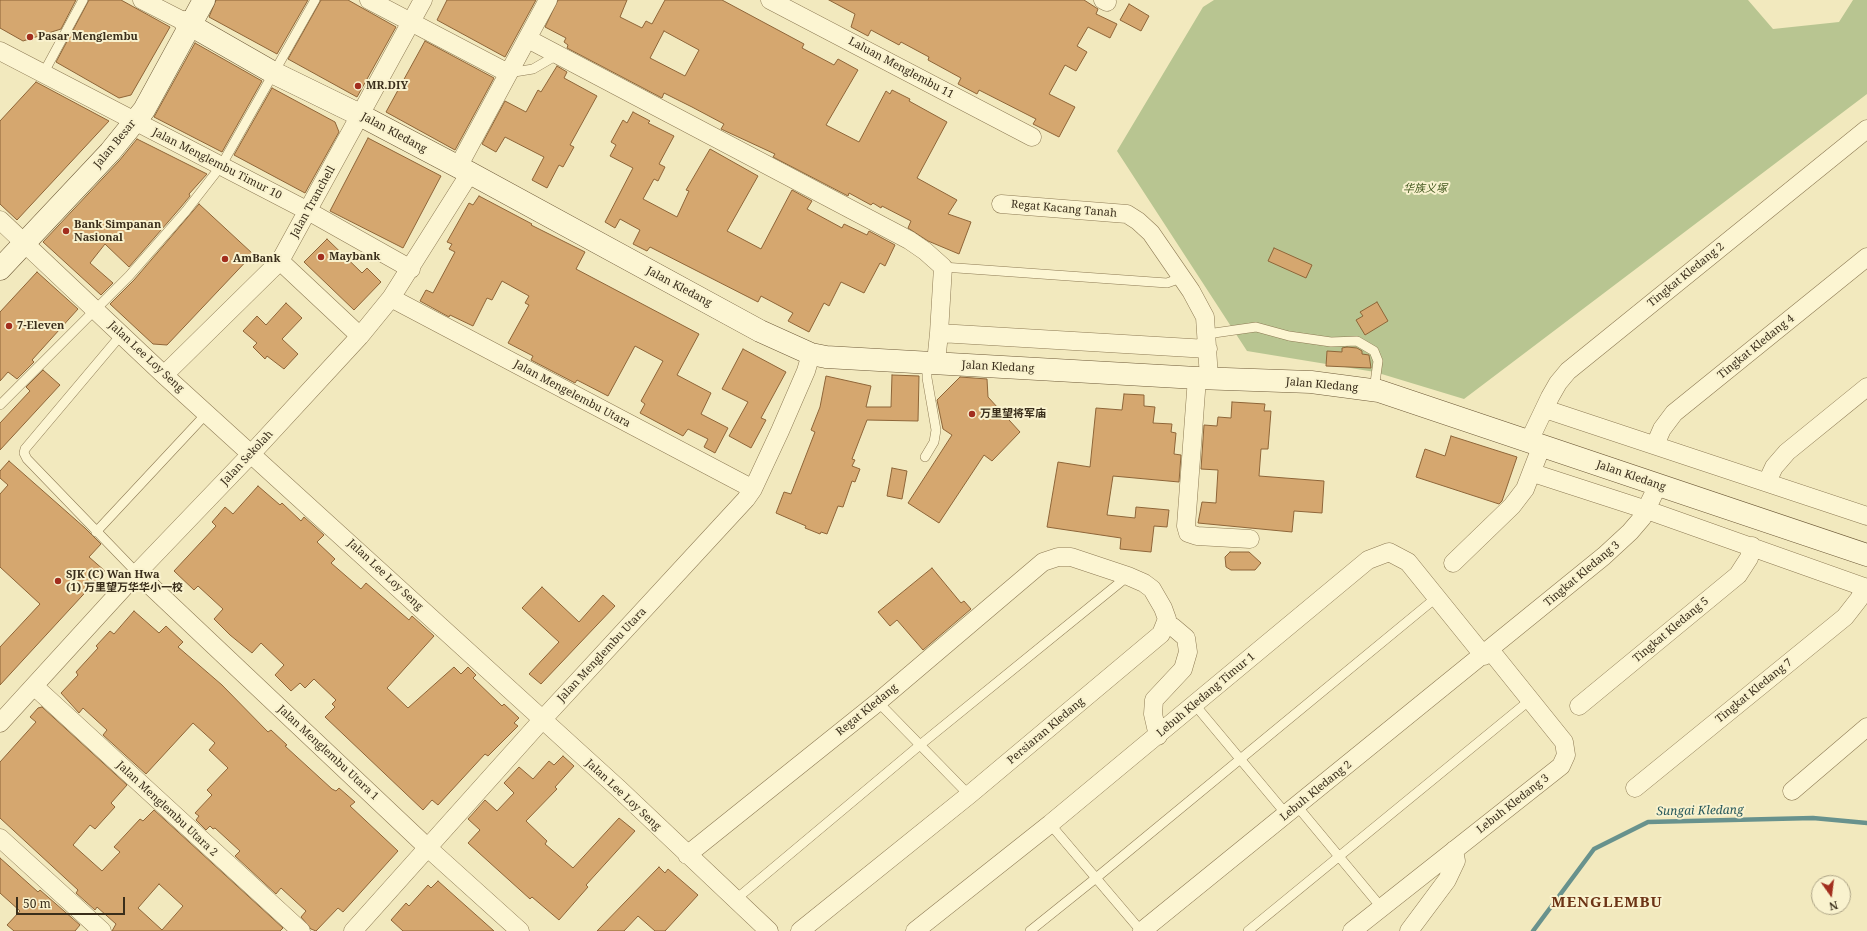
<!DOCTYPE html>
<html>
<head>
<meta charset="utf-8">
<style>
	body { margin:0 }
	#map { position:relative; width:1867px; height:931px; overflow:hidden; background:#f2e9be; font-family:"Noto Serif",serif }
	canvas { display:block }
	.north { position:absolute; left:1811px; top:875px; width:40px; height:40px; box-sizing:border-box; background:#f9f2ce; border:1px solid #ada486; border-radius:50%; rotate:166deg; font-size:11px; font-weight:700; line-height:16px; text-align:center; color:#3a2e1b }
	.north::after { content:''; display:block; margin:auto; width:14px; height:18px; background:#a22e1e; clip-path:polygon(50% 0,100% 100%,50% 72%,0 100%) }
	.scale { position:absolute; left:16px; top:897px; width:109px; height:18px; box-sizing:border-box; border:2px solid #3a2e1b; border-top:0; padding-left:5px; font-size:12px; line-height:14px; white-space:nowrap; color:#3a2e1b; -webkit-text-stroke:3px #f9f2ce; paint-order:stroke }
</style>
</head>
<body>
<div id="map">
<canvas width="1867" height="931"></canvas>
<div class="north">N</div>
<div class="scale">50 m</div>
</div>
<script>
const ctx = document.querySelector('canvas').getContext('2d');
ctx.lineJoin = 'round';
function paint(path, color) {
  ctx.fillStyle = color;
  ctx.fill(path, 'evenodd');
}
function toPath(rows) {
  const path = new Path2D();
  for (const r of rows) {
    path.moveTo(r[0], r[1]);
    for (let i = 2; i < r.length; i += 2) path.lineTo(r[i], r[i + 1]);
  }
  return path;
}
function stroke(path, color, width, dash) {
  ctx.strokeStyle = color;
  ctx.lineWidth = width;
  ctx.lineCap = dash ? 'butt' : 'round';
  ctx.setLineDash(dash || []);
  ctx.stroke(path);
}
function drawText(font, color, halo, rows, align = 'center') {
  ctx.font = font + ' "Noto Serif","Noto Sans SC",serif';
  ctx.lineWidth = 4;
  ctx.setLineDash([]);
  ctx.textBaseline = 'middle';
  ctx.strokeStyle = halo;
  ctx.fillStyle = color;
  for (const [text, x, y, turn = 0] of rows) {
    ctx.save();
    ctx.translate(x, y);
    ctx.rotate((+turn || 0) * Math.PI / 180);
    ctx.textAlign = isNaN(turn) ? turn : align;
    if (halo) ctx.strokeText(text, 0, 0);
    ctx.fillText(text, 0, 0);
    ctx.restore();
  }
}
paint(toPath([
	[1214,0,1748,0,1773,29,1839,22,1853,0,1867,0,1867,94,1464,399,1375,372,1247,351,1117,151,1203,7]
]), '#b8c591');
stroke(toPath([
	[1533,931,1594,849,1648,822,1813,818,1867,823]
]), '#68928d', 4.5);
const building = toPath([
	[0,0,76,0,61,29,23,41,0,28,0,0],
	[89,0,121,0,170,27,131,95,119,98,56,62,89,0],
	[216,0,308,0,277,54,209,17,216,0],
	[321,0,348,0,396,27,357,97,288,59,321,0],
	[447,0,536,0,505,57,437,20,447,0],
	[558,0,627,0,620,17,642,28,646,21,652,24,665,0,722,0,804,44,802,48,834,65,838,59,858,70,826,125,859,142,886,91,890,94,892,90,910,99,909,101,947,122,917,178,957,200,948,214,971,222,959,254,928,241,908,228,911,221,882,206,881,208,873,203,871,205,849,193,848,196,773,157,775,154,721,129,724,124,692,107,664,93,662,98,567,48,568,45,564,42,566,38,545,27,558,0],
	[664,31,699,50,685,76,650,58,664,31],
	[829,0,1084,0,1098,9,1096,14,1117,24,1110,38,1088,27,1077,46,1087,52,1076,71,1065,65,1049,94,1075,107,1059,137,1033,124,1036,119,979,90,977,94,958,84,961,78,928,60,929,57,901,42,899,45,871,30,868,36,851,27,855,14,829,0],
	[1129,4,1149,16,1141,31,1120,20,1129,4],
	[425,41,494,78,455,150,386,112,425,41],
	[195,43,262,81,222,152,154,117,195,43],
	[557,66,567,72,564,78,597,96,570,145,574,147,563,167,559,165,547,188,532,180,544,157,505,137,496,152,482,144,505,101,526,112,538,90,541,92,557,66],
	[36,82,109,121,17,220,0,204,0,121,36,82],
	[272,88,335,122,339,132,305,193,234,155,272,88],
	[633,112,650,121,648,123,674,136,659,164,665,167,658,181,654,179,643,199,677,217,689,191,686,190,710,149,758,176,727,231,761,249,792,190,812,201,807,209,842,228,844,224,867,235,869,231,895,245,885,266,880,263,864,293,841,282,829,306,824,303,809,332,788,321,793,313,761,296,758,302,650,247,647,251,633,244,640,230,620,219,615,228,605,222,633,168,610,156,616,145,611,142,623,120,627,123,633,112],
	[368,138,441,176,403,248,330,211,368,138],
	[137,139,207,174,189,194,190,196,181,207,129,267,105,244,90,263,113,283,101,295,43,242,119,161,137,139],
	[479,196,532,224,531,225,585,252,576,269,699,334,677,375,711,393,701,414,728,428,715,453,704,447,708,439,688,429,683,436,640,413,645,404,641,401,663,361,635,346,608,396,577,380,575,383,531,360,533,356,508,343,529,305,525,303,529,296,502,281,492,300,487,298,473,326,450,315,449,317,420,301,426,290,433,293,455,252,449,249,452,244,447,242,469,203,473,205,479,196],
	[199,204,253,254,167,345,153,344,110,304,134,280,199,204],
	[327,239,362,273,367,268,381,282,354,310,304,262,327,239],
	[1274,248,1312,265,1306,278,1268,261,1274,248],
	[37,272,78,309,32,360,34,362,17,379,8,372,0,381,0,312,37,272],
	[1377,302,1388,321,1365,335,1356,320,1363,316,1360,312,1377,302],
	[286,303,302,318,282,339,298,354,284,369,267,356,265,359,253,347,257,343,243,331,257,316,266,325,286,303],
	[1347,347,1357,348,1362,351,1362,354,1369,355,1371,368,1326,366,1327,351,1342,352,1342,348,1347,347],
	[743,349,786,372,761,418,766,420,751,448,729,436,748,402,722,389,743,349],
	[43,370,60,385,0,450,0,423,30,391,26,387,43,370],
	[892,375,919,376,918,421,867,420,852,459,855,460,852,466,860,469,855,482,852,481,843,507,838,506,827,534,821,532,820,534,805,528,806,526,776,513,784,492,791,494,815,432,811,430,820,407,826,376,871,386,866,407,891,407,892,375],
	[960,377,987,379,988,397,1020,432,992,461,984,455,939,523,908,503,952,435,943,429,937,400,960,377],
	[1124,394,1144,395,1144,406,1155,407,1153,423,1172,424,1171,432,1176,433,1174,454,1181,455,1179,482,1113,476,1107,515,1135,518,1136,507,1169,510,1167,527,1154,526,1151,552,1120,549,1121,538,1047,527,1058,462,1090,467,1096,408,1122,410,1124,394],
	[1232,402,1265,404,1264,411,1271,411,1268,449,1261,449,1259,476,1324,481,1322,513,1294,511,1292,532,1198,523,1202,502,1216,503,1218,470,1201,469,1204,425,1217,426,1218,417,1231,418,1232,402],
	[1451,436,1517,457,1502,501,1499,504,1416,477,1425,449,1445,456,1451,436],
	[9,461,85,528,101,544,89,557,105,571,0,685,0,647,40,604,0,567,0,494,8,485,0,478,0,471,9,461],
	[892,468,907,471,902,499,887,496,892,468],
	[258,486,280,505,282,503,301,521,304,517,324,535,317,542,335,559,331,563,361,589,366,583,409,620,412,616,434,636,387,688,408,708,454,667,461,674,468,667,476,675,473,678,502,706,504,704,519,718,514,723,518,726,488,756,485,754,438,805,432,800,423,810,325,717,335,707,332,704,336,700,314,679,305,688,300,683,291,691,275,675,284,665,261,643,252,653,230,635,214,619,223,609,198,586,194,590,174,571,216,526,212,522,225,507,233,514,258,486],
	[1230,552,1249,552,1261,563,1255,570,1231,570,1226,567,1225,557,1230,552],
	[932,568,961,603,964,601,971,609,923,650,897,620,890,626,878,612,932,568],
	[542,587,579,622,603,595,615,606,541,684,529,674,559,642,522,608,542,587],
	[134,611,159,633,166,626,183,642,178,647,222,685,268,732,271,730,287,745,285,746,332,789,336,791,339,788,355,802,350,806,398,851,343,912,338,908,316,931,311,929,301,917,306,911,281,888,276,894,235,856,240,851,215,828,213,829,210,826,206,830,196,820,199,816,195,813,212,795,207,790,228,768,209,750,215,743,193,723,146,774,103,735,107,730,83,708,79,713,61,693,78,675,76,672,98,648,96,646,110,631,114,634,134,611],
	[42,707,127,785,111,803,115,807,95,829,90,825,73,845,102,871,120,852,114,847,140,819,143,821,154,810,283,928,280,931,112,931,116,924,97,907,95,910,76,893,78,890,0,818,0,762,36,722,30,717,38,708,42,707],
	[159,884,183,906,162,930,138,908,159,884],
	[563,756,574,766,555,787,557,789,526,821,547,841,545,844,573,868,619,818,635,831,586,885,588,887,559,920,532,897,530,899,468,843,480,830,468,819,485,800,497,811,514,793,504,783,519,767,533,779,549,761,554,765,563,756],
	[0,858,38,892,40,890,80,925,75,931,14,931,7,925,20,911,0,893,0,858],
	[659,867,665,873,668,869,698,895,665,931,655,931,638,916,624,931,597,931,659,867],
	[438,881,457,898,494,931,403,931,391,920,406,903,409,906,428,885,431,888,438,881]
]);
paint(building, '#d5a76f');
stroke(building, '#8e6538', 1);
const service = toPath([
	[508,73,533,69,557,55],
	[43,74,83,0],
	[943,267,1167,283,1181,278],
	[1207,334,1256,327,1289,336,1331,342,1357,341,1374,351,1378,361,1374,390],
	[121,335,25,449,24,453,27,459,137,573],
	[0,405,129,276,186,211,221,166,315,0],
	[925,457,934,442,936,430,927,378,927,363],
	[96,532,207,413],
	[878,702,969,795],
	[1195,705,1287,815],
	[1297,806,1381,907],
	[1050,824,1141,931],
	[735,900,920,745,1128,576],
	[1030,931,1096,878,1437,597],
	[1248,931,1530,700]
]);
const minor = toPath([
	[142,0,185,22],
	[369,0,508,73],
	[770,0,1032,137],
	[1103,0,1107,2],
	[528,39,909,240,925,251,943,267,939,333],
	[0,51,308,211,411,269],
	[458,167,548,0],
	[1001,204,1127,214,1138,221,1151,233,1191,291,1205,317,1209,378],
	[0,220,164,375,619,789,769,931],
	[280,261,360,336],
	[391,298,753,489],
	[936,363,939,333,1208,349],
	[164,375,280,261,423,0],
	[1197,378,1186,526,1188,533,1197,536,1250,539],
	[1545,409,1867,516],
	[1529,441,1550,397,1558,383,1568,371,1867,129],
	[1655,445,1662,429,1674,413,1867,257],
	[1533,473,1647,510,1867,588],
	[1767,482,1774,467,1787,452,1867,387],
	[1453,563,1512,506,1525,489,1542,445],
	[137,573,428,848,520,931],
	[34,686,301,931],
	[1579,706,1738,575,1749,558,1752,546],
	[0,723,137,573,252,453,360,336,391,298,470,173],
	[1158,736,1153,714,1154,700,1183,669,1188,652,1186,638,1173,627,1166,626],
	[1635,788,1845,617,1859,599,1865,587],
	[1792,791,1867,727],
	[0,838,102,931],
	[687,855,878,702,1043,562,1058,557,1071,557,1128,576,1144,583,1152,589,1163,608,1167,619,1161,634,969,795,800,931],
	[353,931,542,720,746,499,753,489,780,431,806,371,811,354],
	[915,931,1050,824,1368,560,1389,552,1408,562,1484,656],
	[1142,931,1604,556,1630,532,1642,518,1658,485],
	[1352,931,1561,766,1566,755,1564,742,1490,650],
	[1409,931,1447,880,1456,861,1454,850]
]);
const secondary = toPath([
	[185,22,274,73,360,115,470,173,760,331,811,354,826,357,1197,378,1311,382,1379,391,1867,555],
	[0,269,110,152,144,110,204,0]
]);
stroke(service, '#8d7a54', 10);
stroke(minor, '#8d7a54', 19);
stroke(secondary, '#6e5a38', 23);
stroke(service, '#fcf5d2', 9);
stroke(minor, '#fcf5d2', 18);
stroke(secondary, '#fcf5d2', 22);
for (const [x, y, r, color] of [
	[30,37,4,"#a22e1e"],
	[358,86,4,"#a22e1e"],
	[66,231,4,"#a22e1e"],
	[321,257,4,"#a22e1e"],
	[225,259,4,"#a22e1e"],
	[9,326,4,"#a22e1e"],
	[972,414,4,"#a22e1e"],
	[58,581,4,"#a22e1e"]
]) {
  const dot = new Path2D();
  dot.arc(x, y, r, 0, 2 * Math.PI);
  ctx.fillStyle = color;
  ctx.fill(dot);
  stroke(dot, '#f9f2ce', 1.5);
}
drawText('bold 11px', '#3a2e1b', '#f9f2ce', [
	["Pasar Menglembu",38,37],
	["MR.DIY",366,86],
	["Bank Simpanan",74,225],
	["Nasional",74,238],
	["Maybank",329,257],
	["AmBank",233,259],
	["7-Eleven",17,326],
	["万里望将军庙",980,414],
	["SJK (C) Wan Hwa",66,575],
	["(1) 万里望万华华小一校",66,588]
], 'left');
drawText('11px', '#3a2e1b', '#f9f2ce', [
	["Laluan Menglembu 11",901,68,28],
	["Jalan Kledang",394,133,28],
	["Jalan Besar",115,144,-50],
	["Jalan Menglembu Timur 10",217,164,27],
	["Jalan Tranchell",313,202,-61],
	["Regat Kacang Tanah",1064,209,5],
	["Tingkat Kledang 2",1686,275,-39],
	["Jalan Kledang",679,287,28],
	["Tingkat Kledang 4",1756,347,-39],
	["Jalan Lee Loy Seng",146,357,43],
	["Jalan Kledang",998,367,3],
	["Jalan Kledang",1322,385,5],
	["Jalan Mengelembu Utara",572,394,28],
	["Jalan Sekolah",247,458,-47],
	["Jalan Kledang",1631,476,19],
	["Tingkat Kledang 3",1582,574,-40],
	["Jalan Lee Loy Seng",385,575,43],
	["Tingkat Kledang 5",1671,630,-40],
	["Jalan Menglembu Utara",602,655,-47],
	["Tingkat Kledang 7",1754,691,-39],
	["Lebuh Kledang Timur 1",1206,695,-40],
	["Regat Kledang",867,710,-39],
	["Persiaran Kledang",1046,731,-40],
	["Jalan Menglembu Utara 1",328,753,43],
	["Lebuh Kledang 2",1316,791,-39],
	["Jalan Lee Loy Seng",623,795,43],
	["Lebuh Kledang 3",1513,804,-38],
	["Jalan Menglembu Utara 2",167,809,43]
]);
drawText('italic 11px', '#43591f', '#f9f2ce', [
	["华族义塚",1425,189]
]);
drawText('italic 12px', '#28595c', '#f9f2ce', [
	["Sungai Kledang",1700,811,-1]
]);
ctx.letterSpacing = '1px';
drawText('bold 15px', '#6c3315', '#f9f2ce', [
	["MENGLEMBU",1607,903]
]);
ctx.letterSpacing = '0px';
</script>
</body>
</html>
